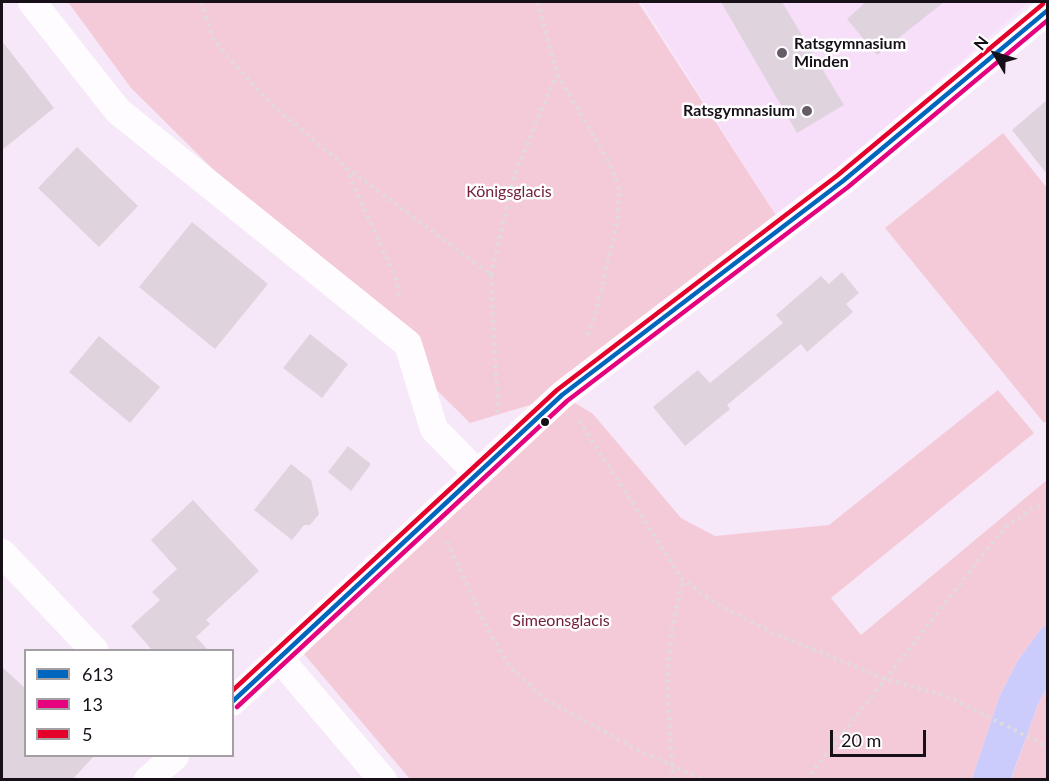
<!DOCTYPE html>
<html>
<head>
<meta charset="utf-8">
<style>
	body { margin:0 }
	#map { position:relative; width:1049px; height:781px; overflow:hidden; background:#f6e8f8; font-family:Lato,sans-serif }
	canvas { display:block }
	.frame { position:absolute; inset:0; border:3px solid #181019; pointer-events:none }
	.legend { position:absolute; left:24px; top:649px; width:210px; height:108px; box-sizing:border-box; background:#fff; border:2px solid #a39fa3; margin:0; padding:8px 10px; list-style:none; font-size:18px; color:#181019 }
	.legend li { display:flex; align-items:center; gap:12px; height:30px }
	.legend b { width:30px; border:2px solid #a39fa3 }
	.north { position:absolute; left:965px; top:24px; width:60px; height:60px; -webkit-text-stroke:4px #fff; paint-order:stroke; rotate:308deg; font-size:16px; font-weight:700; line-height:24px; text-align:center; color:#181019 }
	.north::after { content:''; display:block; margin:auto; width:21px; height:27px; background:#181019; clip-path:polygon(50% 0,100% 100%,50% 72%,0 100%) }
	.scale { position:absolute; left:830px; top:730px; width:96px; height:27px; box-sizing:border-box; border:3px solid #181019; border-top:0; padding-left:8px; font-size:18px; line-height:21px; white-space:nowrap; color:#181019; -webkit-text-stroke:4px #fff; paint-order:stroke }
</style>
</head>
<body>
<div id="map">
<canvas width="1049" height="781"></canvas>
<div class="frame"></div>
<ul class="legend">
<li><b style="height:8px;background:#0065bd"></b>613</li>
<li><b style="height:8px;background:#e5007d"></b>13</li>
<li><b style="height:8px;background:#e4002b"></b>5</li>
</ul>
<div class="north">N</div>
<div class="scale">20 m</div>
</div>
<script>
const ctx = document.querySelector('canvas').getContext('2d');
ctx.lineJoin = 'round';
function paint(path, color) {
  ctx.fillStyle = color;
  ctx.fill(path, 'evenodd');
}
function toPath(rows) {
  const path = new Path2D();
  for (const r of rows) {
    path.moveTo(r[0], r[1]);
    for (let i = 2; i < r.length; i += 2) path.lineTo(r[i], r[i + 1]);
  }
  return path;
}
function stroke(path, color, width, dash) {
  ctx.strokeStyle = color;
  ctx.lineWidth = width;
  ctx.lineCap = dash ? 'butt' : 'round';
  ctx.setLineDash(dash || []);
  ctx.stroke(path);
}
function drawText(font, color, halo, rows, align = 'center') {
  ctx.font = font + ' Lato,sans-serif';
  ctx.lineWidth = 5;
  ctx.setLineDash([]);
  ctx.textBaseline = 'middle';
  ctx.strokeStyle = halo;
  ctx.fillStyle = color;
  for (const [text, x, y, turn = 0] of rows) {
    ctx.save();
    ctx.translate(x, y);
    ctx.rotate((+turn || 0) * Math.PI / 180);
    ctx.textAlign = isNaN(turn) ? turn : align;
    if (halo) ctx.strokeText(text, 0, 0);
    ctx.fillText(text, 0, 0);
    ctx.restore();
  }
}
paint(toPath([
	[641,2,1029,2,779,220]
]), '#f7dffa');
paint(toPath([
	[68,2,638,2,779,220,562,395,593,414,681,518,715,536,829,525,998,390,1034,433,831,598,861,635,1047,480,1047,624,1040,630,1017,662,1000,695,972,779,410,779,304,654,560,396,470,423,131,88],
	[1003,133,1047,188,1048,420,1044,423,885,228],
	[1047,688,1047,779,1011,780,1038,704]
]), '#f5cad8');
paint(toPath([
	[1047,624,1047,688,1038,704,1011,779,972,779,1000,695,1017,662,1040,630]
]), '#cbccfc');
paint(toPath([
	[721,2,782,2,844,105,797,133],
	[866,2,944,2,877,55,847,19],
	[2,41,54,108,2,150],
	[1047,100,1047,174,1012,130],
	[77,147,138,206,99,247,38,188],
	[192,222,268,284,215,349,139,287],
	[842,272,859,293,846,304,853,312,807,352,801,344,727,405,730,409,685,446,653,407,698,370,710,383,783,323,776,315,821,276,829,284],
	[310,334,348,364,322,398,283,368],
	[99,336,160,387,130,423,69,372],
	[348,446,371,464,351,491,328,472],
	[291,464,311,480,319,514,310,525,304,525,292,540,254,510],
	[193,500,259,571,206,620,210,624,196,637,209,651,153,651,131,626,160,600,152,592,177,569,151,540],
	[2,667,26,689,26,756,94,756,72,780,2,780]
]), '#dfd3de');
stroke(toPath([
	[201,2,214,41,269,102,346,167,491,275,498,414],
	[538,2,557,74,609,162,619,188,618,219,594,320,586,338],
	[346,168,396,279,400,299],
	[491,275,514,176,556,75],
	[579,421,683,580,715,603,773,633,886,679,949,697,1048,747],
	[447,542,487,628,509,666,543,698,636,749,704,780],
	[673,780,667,677,673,623,683,580],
	[806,780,1005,527,1035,507,1048,505]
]), '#dedade', 4, [3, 4.5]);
stroke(toPath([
	[32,2,118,111,408,344,434,429,477,473],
	[2,553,94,650],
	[280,659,383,780],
	[232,702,562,395,843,181,1048,10],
	[148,780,175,756]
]), '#fefcfe', 28);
stroke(toPath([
	[232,702,562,395,843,181,1048,10]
]), '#0065bd', 4.5);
stroke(toPath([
	[237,707,567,401,848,187,1048,20]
]), '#e5007d', 4.5);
stroke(toPath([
	[232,691,557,390,838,175,1043,4]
]), '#e4002b', 4.5);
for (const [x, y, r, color] of [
	[782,53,6,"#665c67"],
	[807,111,6,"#665c67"],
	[545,422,5,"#181019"]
]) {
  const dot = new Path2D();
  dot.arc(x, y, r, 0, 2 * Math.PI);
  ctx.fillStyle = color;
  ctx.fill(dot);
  stroke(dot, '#fff', 2);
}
drawText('bold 16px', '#181019', '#fff', [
	["Ratsgymnasium",794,44],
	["Minden",794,62],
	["Ratsgymnasium",795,111,"right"]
], 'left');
drawText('16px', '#732039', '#fff', [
	["Königsglacis",509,192],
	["Simeonsglacis",561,621]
]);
</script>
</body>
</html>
